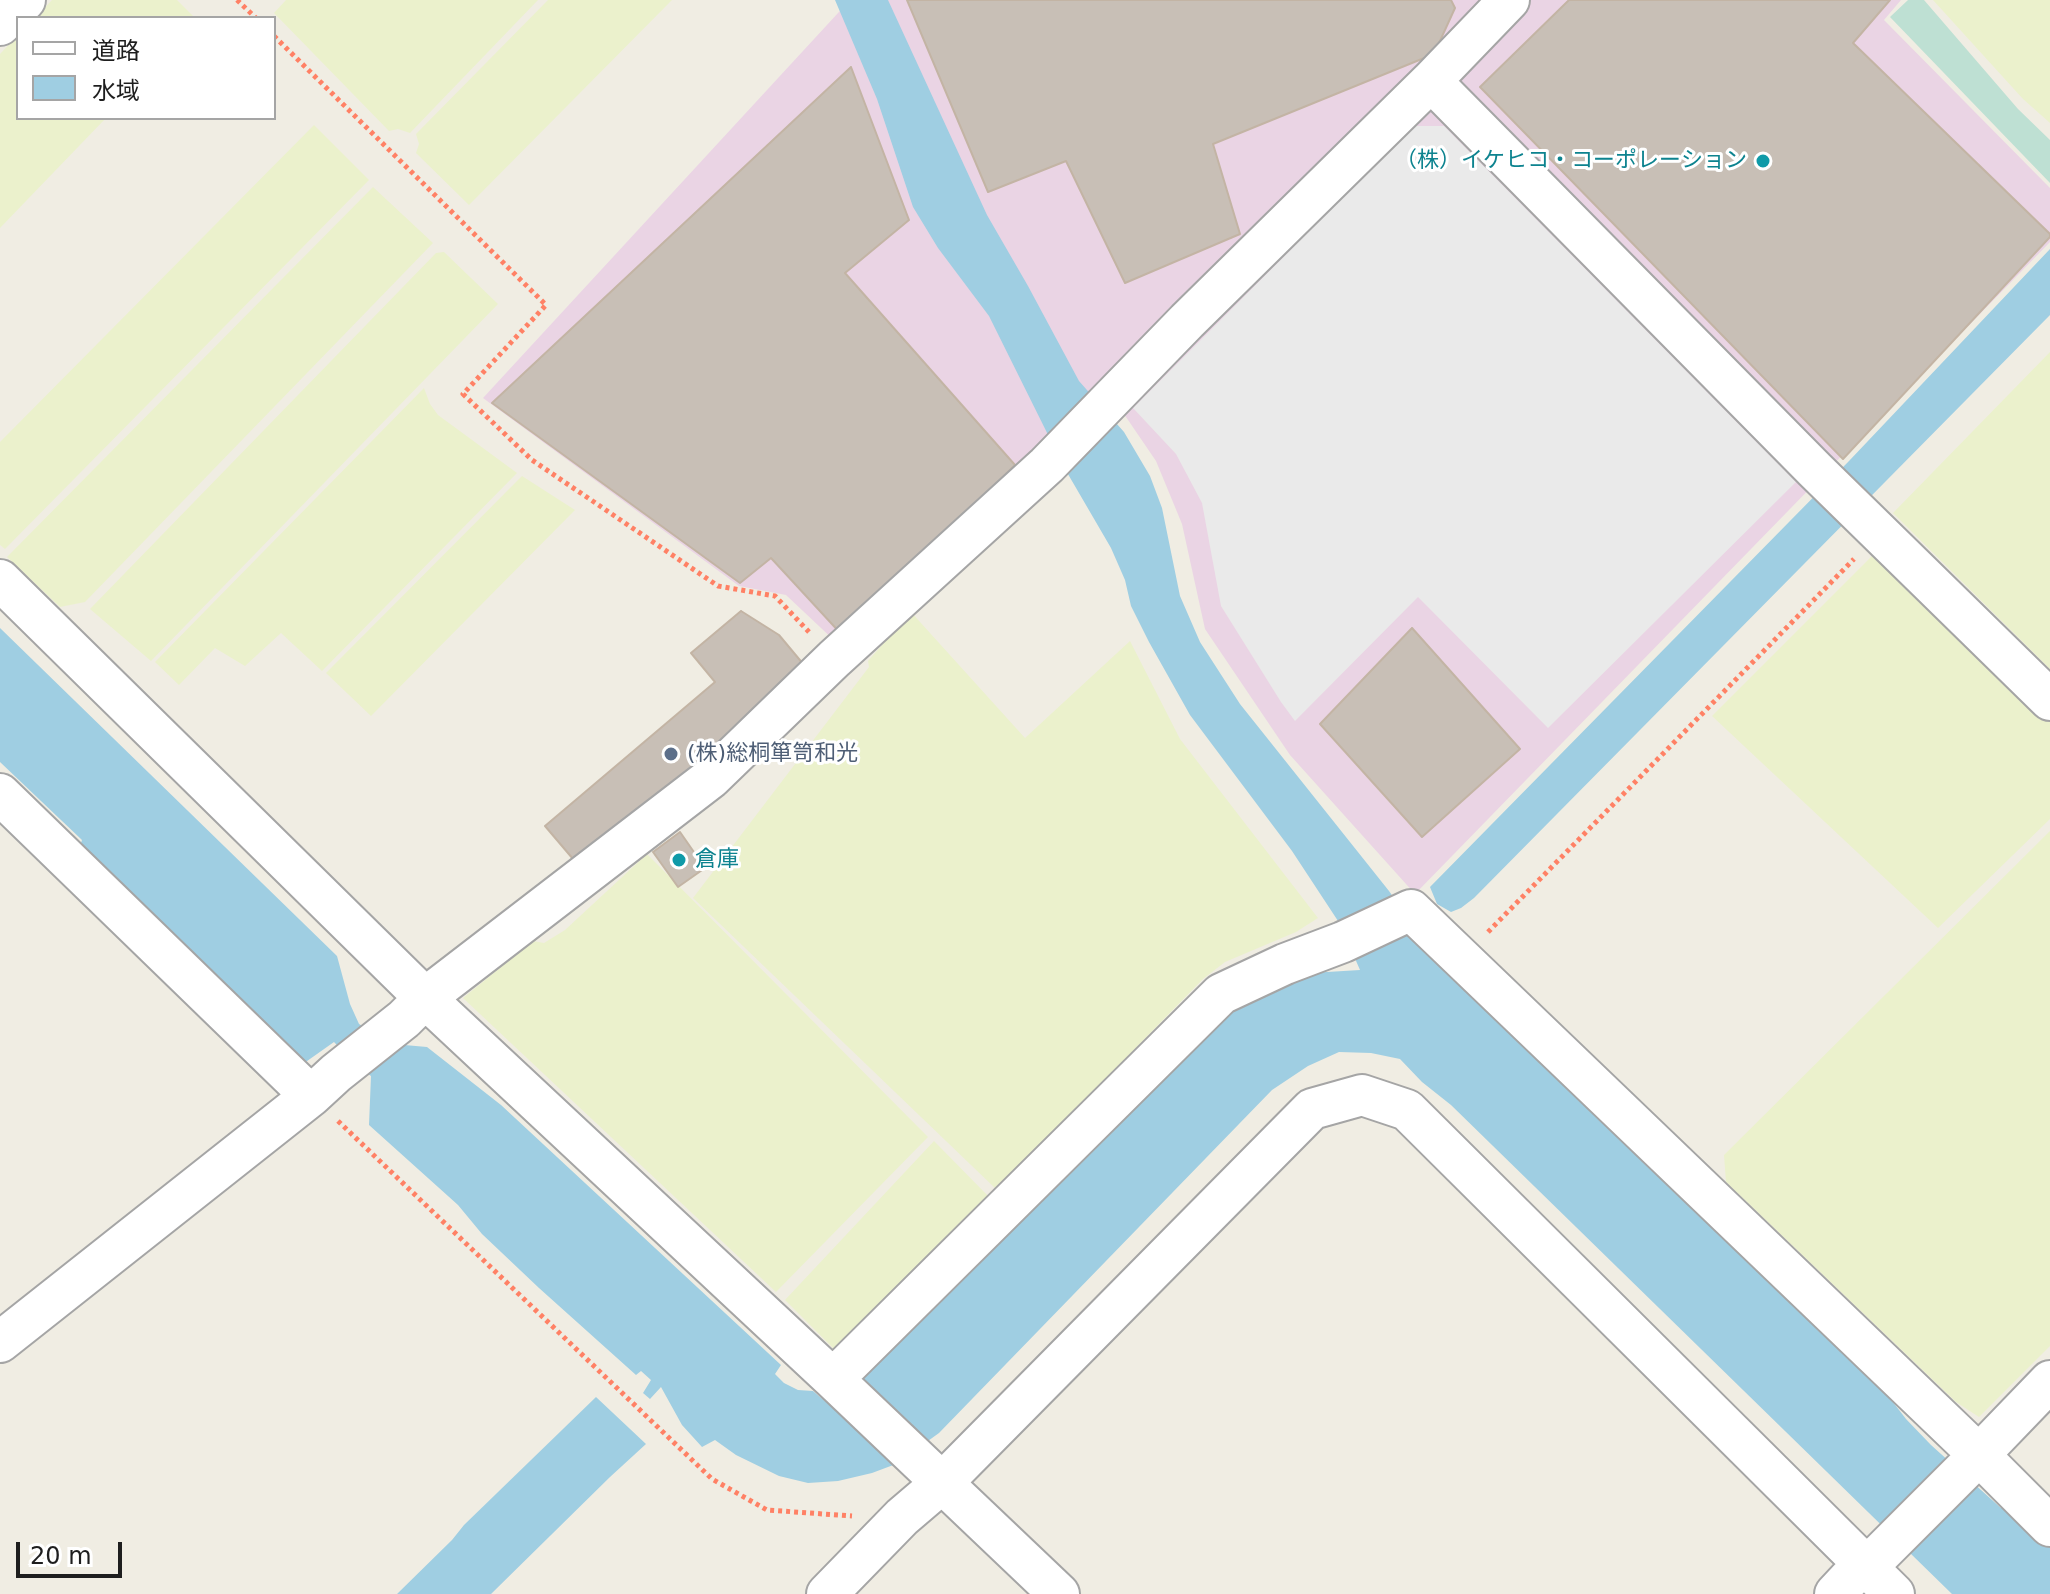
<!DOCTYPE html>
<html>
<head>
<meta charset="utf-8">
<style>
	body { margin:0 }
	#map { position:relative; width:2050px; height:1594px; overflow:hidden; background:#f0ede3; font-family:"DejaVu Sans","Noto Sans JP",sans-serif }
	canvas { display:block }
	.legend { position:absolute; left:16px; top:16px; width:260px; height:104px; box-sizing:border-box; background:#fff; border:2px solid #a5a5a5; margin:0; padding:10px 14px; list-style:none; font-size:24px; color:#1e1e1e }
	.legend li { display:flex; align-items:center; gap:16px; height:40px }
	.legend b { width:40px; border:2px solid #a5a5a5 }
	.scale { position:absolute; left:16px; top:1542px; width:106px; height:36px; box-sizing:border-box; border:4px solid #1e1e1e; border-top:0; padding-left:10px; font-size:24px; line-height:28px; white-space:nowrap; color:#1e1e1e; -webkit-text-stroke:6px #fff; paint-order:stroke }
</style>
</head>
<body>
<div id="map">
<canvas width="2050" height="1594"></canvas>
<ul class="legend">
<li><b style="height:10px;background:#fff"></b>道路</li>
<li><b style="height:22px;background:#9fcee2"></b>水域</li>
</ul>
<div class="scale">20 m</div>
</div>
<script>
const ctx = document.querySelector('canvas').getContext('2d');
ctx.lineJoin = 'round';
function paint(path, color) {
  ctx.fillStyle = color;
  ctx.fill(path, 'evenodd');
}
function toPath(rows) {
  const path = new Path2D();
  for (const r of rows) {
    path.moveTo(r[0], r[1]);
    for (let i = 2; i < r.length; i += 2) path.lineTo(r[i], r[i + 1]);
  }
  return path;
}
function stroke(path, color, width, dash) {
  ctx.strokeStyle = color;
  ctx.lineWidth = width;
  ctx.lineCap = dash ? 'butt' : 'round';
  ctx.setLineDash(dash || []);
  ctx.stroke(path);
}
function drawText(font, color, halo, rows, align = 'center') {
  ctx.font = font + ' "DejaVu Sans","Noto Sans JP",sans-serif';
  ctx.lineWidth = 6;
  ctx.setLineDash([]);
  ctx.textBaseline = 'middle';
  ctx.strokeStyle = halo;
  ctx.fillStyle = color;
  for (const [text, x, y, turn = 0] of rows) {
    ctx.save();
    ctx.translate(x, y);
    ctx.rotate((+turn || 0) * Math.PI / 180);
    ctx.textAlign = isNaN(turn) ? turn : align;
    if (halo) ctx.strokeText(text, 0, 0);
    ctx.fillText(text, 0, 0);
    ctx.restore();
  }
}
paint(toPath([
	[850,0,1901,0,1884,20,2050,188,2050,242,1415,894,1290,755,1205,629,1182,524,1156,461,1126,417,1097,386,838,644,786,595,739,586,483,398]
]), '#ead4e4');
paint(toPath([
	[52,0,177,0,195,18,35,18],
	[286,0,538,0,410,133,398,129,389,131,274,13],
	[548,0,672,0,469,205,416,153,419,144,416,134],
	[1933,0,2050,0,2050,123,2023,99],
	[18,35,18,118,106,118,0,228,0,54],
	[314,125,369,180,5,549,0,545,0,442],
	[373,187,433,243,85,602,60,607,7,557],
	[444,252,498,304,151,661,90,609,436,253],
	[2050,352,2050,669,1893,513],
	[424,388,430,404,438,415,517,473,322,671,281,633,245,666,215,648,179,685,155,662],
	[522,476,575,510,371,716,326,673],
	[1874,554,2050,722,2050,819,1938,928,1712,716],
	[911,612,1025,738,1130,641,1180,739,1318,918,1296,932,1225,962,1203,979,997,1190,693,898,869,667,868,661],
	[2050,831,2050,1346,1979,1417,1956,1402,1726,1182,1724,1155],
	[647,854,928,1137,776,1292,463,998,533,941,544,943,565,930],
	[934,1141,991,1199,836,1351,785,1300]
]), '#ebf1cc');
paint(toPath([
	[1908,0,1924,0,2018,109,2050,140,2050,183,1890,17]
]), '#bee0d3');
paint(toPath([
	[1414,126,1444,126,1796,482,1548,728,1418,597,1295,721,1281,702,1221,606,1202,503,1176,454,1133,408]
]), '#eaeaea');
paint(toPath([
	[835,0,888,0,987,215,1028,286,1079,381,1124,432,1150,476,1162,508,1180,596,1200,642,1240,704,1389,891,1413,925,1422,949,1454,977,1879,1384,1906,1419,1931,1445,2001,1508,2012,1507,2050,1547,2050,1594,1952,1594,1451,1105,1422,1082,1400,1059,1371,1053,1339,1052,1308,1066,1272,1090,939,1433,896,1464,872,1473,838,1481,808,1483,779,1476,736,1455,715,1440,702,1447,682,1425,661,1387,650,1399,643,1393,651,1380,641,1371,636,1375,539,1288,482,1234,458,1205,369,1125,371,1076,357,1066,334,1042,300,1066,79,849,82,840,0,762,0,628,337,956,350,1004,359,1024,393,1044,427,1047,501,1105,781,1365,775,1374,784,1383,798,1390,813,1391,833,1408,1209,1020,1294,974,1360,970,1340,924,1292,851,1190,715,1149,642,1131,606,1125,580,1111,548,1065,469,989,316,938,248,913,207,877,99],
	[2050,249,2050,315,1474,898,1461,908,1451,912,1437,904,1430,887,1849,461],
	[596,1397,646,1444,610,1477,491,1594,397,1594,452,1540,464,1525]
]), '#9fcee2');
const building = toPath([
	[907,0,1451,0,1455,8,1434,54,1213,144,1240,234,1125,283,1066,161,988,192,907,0],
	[1569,0,1890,0,1853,43,2050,234,2050,237,1843,459,1480,87,1569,0],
	[851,67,909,220,845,273,1015,465,843,636,771,558,740,583,492,403,851,67],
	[741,611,779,635,809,671,579,866,545,826,715,682,691,653,741,611],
	[1412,628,1520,749,1422,837,1320,724,1412,628],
	[680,832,705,868,678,887,653,852,680,832]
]);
paint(building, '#c8bfb6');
stroke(building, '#c3b4a4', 2);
const minor = toPath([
	[0,25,25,0],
	[1431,81,1815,470,2050,700],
	[0,580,425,998,833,1379,1059,1594],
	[0,794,311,1096],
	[0,1342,311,1096,336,1073,404,1019,425,998,711,778,834,659,1047,465,1187,321,1431,81,1509,0],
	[833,1379,1221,994,1285,964,1343,942,1411,910,1979,1455,2050,1526],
	[827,1594,902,1517,943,1482,1312,1109,1362,1095,1407,1110,1894,1594],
	[1835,1594,1863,1564,1880,1554,1972,1462,2050,1381]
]);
stroke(minor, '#a5a5a5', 44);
stroke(toPath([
	[237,0,256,18],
	[274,36,546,305,463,394,532,460,718,586,775,596,809,632],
	[1488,932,1854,559],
	[338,1121,712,1479,767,1510,852,1516]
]), '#ff8165', 5, [4, 4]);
stroke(minor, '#fff', 40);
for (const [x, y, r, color] of [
	[1763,161,8,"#0f9aa8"],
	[671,754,8,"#5c6f8a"],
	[679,860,8,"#0f9aa8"]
]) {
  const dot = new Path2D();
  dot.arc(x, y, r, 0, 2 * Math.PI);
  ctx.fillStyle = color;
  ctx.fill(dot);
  stroke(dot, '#fff', 3);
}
drawText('22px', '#0d838f', '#fff', [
	["（株）イケヒコ・コーポレーション",1747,161],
	["倉庫",695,860,"left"]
], 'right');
drawText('22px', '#4e5e75', '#fff', [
	["(株)総桐箪笥和光",687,754]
], 'left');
</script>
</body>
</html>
